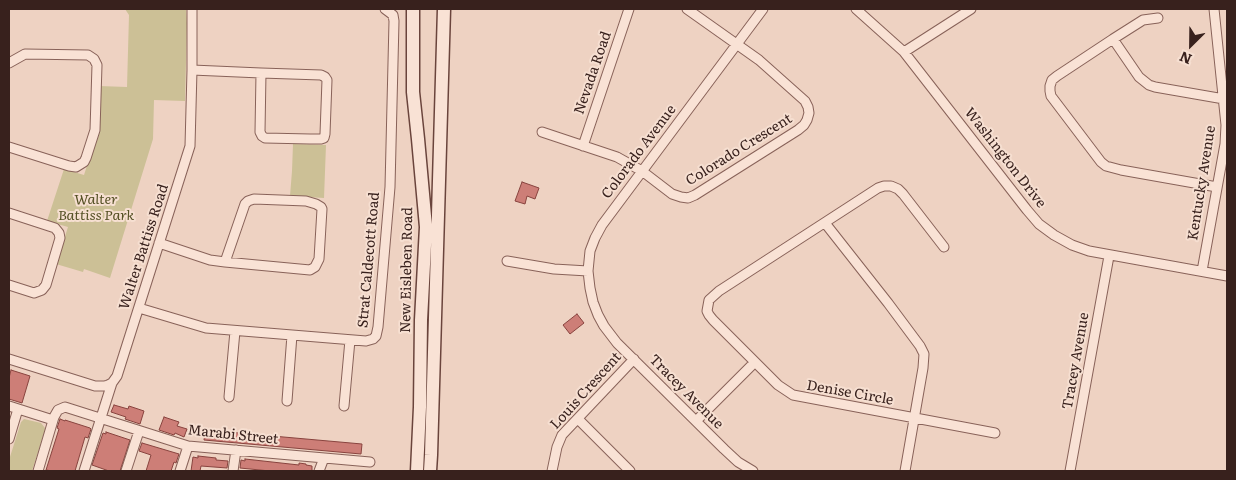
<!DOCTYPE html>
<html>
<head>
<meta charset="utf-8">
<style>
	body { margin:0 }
	#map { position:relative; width:1236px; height:480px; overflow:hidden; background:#eed2c2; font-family:Literata,serif }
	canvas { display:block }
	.frame { position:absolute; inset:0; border:10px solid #38211d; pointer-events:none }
	.north { position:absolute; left:1166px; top:20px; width:50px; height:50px; -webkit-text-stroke:4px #f6dfd1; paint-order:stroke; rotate:203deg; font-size:14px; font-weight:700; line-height:20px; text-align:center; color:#38211d }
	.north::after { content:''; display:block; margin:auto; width:18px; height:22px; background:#38211d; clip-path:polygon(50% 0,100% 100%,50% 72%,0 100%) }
</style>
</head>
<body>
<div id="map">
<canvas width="1236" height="480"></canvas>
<div class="frame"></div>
<div class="north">N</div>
</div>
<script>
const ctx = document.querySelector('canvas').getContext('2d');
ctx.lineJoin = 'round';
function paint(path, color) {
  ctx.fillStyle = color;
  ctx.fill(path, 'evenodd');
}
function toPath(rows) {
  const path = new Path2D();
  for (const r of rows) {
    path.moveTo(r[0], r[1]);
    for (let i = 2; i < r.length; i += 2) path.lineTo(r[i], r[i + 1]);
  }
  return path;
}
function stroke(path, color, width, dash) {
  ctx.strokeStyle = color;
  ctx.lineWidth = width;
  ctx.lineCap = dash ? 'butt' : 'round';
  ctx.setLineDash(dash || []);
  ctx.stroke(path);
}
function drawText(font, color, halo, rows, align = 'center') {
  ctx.font = font + ' Literata,serif';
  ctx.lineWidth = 4;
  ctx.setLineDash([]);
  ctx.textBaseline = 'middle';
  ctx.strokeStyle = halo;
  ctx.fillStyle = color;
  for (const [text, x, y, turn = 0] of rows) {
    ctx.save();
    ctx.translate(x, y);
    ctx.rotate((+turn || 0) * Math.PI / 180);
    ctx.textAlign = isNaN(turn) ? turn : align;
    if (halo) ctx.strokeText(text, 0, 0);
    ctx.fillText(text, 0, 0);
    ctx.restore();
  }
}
paint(toPath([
	[125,9,186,9,187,23,185,101,154,100,153,139,110,278,84,269,83,272,56,264,68,227,47,221,64,169,84,175,98,131,99,86,127,87,129,15],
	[293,144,326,145,324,198,290,196,292,171],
	[24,419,41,423,45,428,45,430,32,471,9,471,9,460,21,422]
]), '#ccc096');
const building = toPath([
	[522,182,539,188,535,199,527,196,525,204,515,201,522,182],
	[577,314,584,323,570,334,563,325,577,314],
	[11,370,30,376,22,403,9,399,9,378,11,370],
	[114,405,128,409,129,406,144,411,140,424,125,419,126,417,111,412,114,405],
	[164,417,179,422,177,426,187,429,184,437,175,433,174,435,159,430,164,417],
	[60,419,65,421,65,420,90,428,91,429,88,438,85,437,75,471,52,471,46,470,59,429,57,428,60,419],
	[205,430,362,444,361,454,204,440,205,430],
	[106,432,130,440,120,471,109,471,92,465,103,433,106,434,106,432],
	[142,443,179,454,176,463,174,462,171,471,146,471,151,455,139,451,142,443],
	[198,456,216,458,216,460,228,461,227,468,201,466,200,471,191,471,193,457,198,458,198,456],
	[245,459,299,465,299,463,306,464,306,465,312,466,312,471,270,471,240,468,241,460,245,461,245,459]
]);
paint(building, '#cd7e77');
stroke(building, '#88433e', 1);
const minor = toPath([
	[856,9,904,52,1027,210,1039,224,1054,235,1072,245,1089,251,1227,276],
	[1113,39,1143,20,1158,18],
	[904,52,971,9],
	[9,63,25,54,88,55,94,59,97,65,95,130,86,158,84,162,76,167,69,166,9,147],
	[192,70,261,73,321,75,325,77,327,80,325,134,324,138,321,139,310,139,265,138,262,136,260,132,261,73],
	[542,132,617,157,642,171,672,194,681,197,688,198,695,195,798,130,804,125,807,120,809,113,808,107,805,101,759,60,687,9],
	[583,146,629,9],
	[1217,187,1121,170,1106,166,1101,162,1051,96,1050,91,1050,86,1052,80,1057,76,1113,39,1139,77,1149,85,1155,87,1224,99],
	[9,213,55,228,59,233,60,238,46,285,42,290,34,293,9,285],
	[825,223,888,303,920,346,924,354,923,368,905,471],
	[159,243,210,260,225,262,310,270,315,267,319,259,322,209,321,207,316,204,306,201,254,199,248,201,245,204,225,262],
	[944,247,903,194,898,189,891,186,884,186,878,188,719,291,709,300,707,311,709,315,713,320,778,385,793,395,995,433],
	[507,261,554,269,588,271],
	[1202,271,1225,144,1226,125,1214,9],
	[139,308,206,328,366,341,373,339,376,336,378,327,390,187,394,21,393,15,385,9],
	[9,359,95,386,104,386,108,385,112,383,117,376,190,146,192,70,192,9],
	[229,397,235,331],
	[287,401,292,335],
	[9,406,53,420],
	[344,406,350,340],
	[578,419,630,471],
	[696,421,755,362],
	[9,439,18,409],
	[38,471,54,417,58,410,65,407,188,446,370,462],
	[84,471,112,383],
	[126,471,139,431],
	[180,471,188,446],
	[233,471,236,450],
	[319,471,324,458],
	[552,471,557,447,562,435,634,359],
	[753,471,738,462,724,449,617,343,604,326,598,315,593,302,590,288,588,271,590,251,595,238,602,225,763,9],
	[1070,471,1109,256]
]);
const secondary = toPath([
	[413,9,413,92,418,139,426,227,421,320,420,407,417,471],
	[430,471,431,455,444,9]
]);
stroke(minor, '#886259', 11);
stroke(secondary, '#6a443c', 15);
stroke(minor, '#f9e2d5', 9);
stroke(secondary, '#f9e2d5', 12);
drawText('14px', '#38211d', '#f6dfd1', [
	["Nevada Road",593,73,-71],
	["Colorado Crescent",739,150,-32],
	["Colorado Avenue",639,152,-53],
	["Washington Drive",1005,158,52],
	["Kentucky Avenue",1202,183,-81],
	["Walter Battiss Road",144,247,-72],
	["Strat Caldecott Road",369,260,-85],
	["New Eisleben Road",407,270,-89],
	["Tracey Avenue",1076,361,-80],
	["Louis Crescent",586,391,-48],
	["Tracey Avenue",686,392,45],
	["Denise Circle",850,393,10],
	["Marabi Street",233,435,6]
]);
drawText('italic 14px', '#545024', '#f6dfd1', [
	["Walter",96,200],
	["Battiss Park",96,216]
]);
</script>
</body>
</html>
